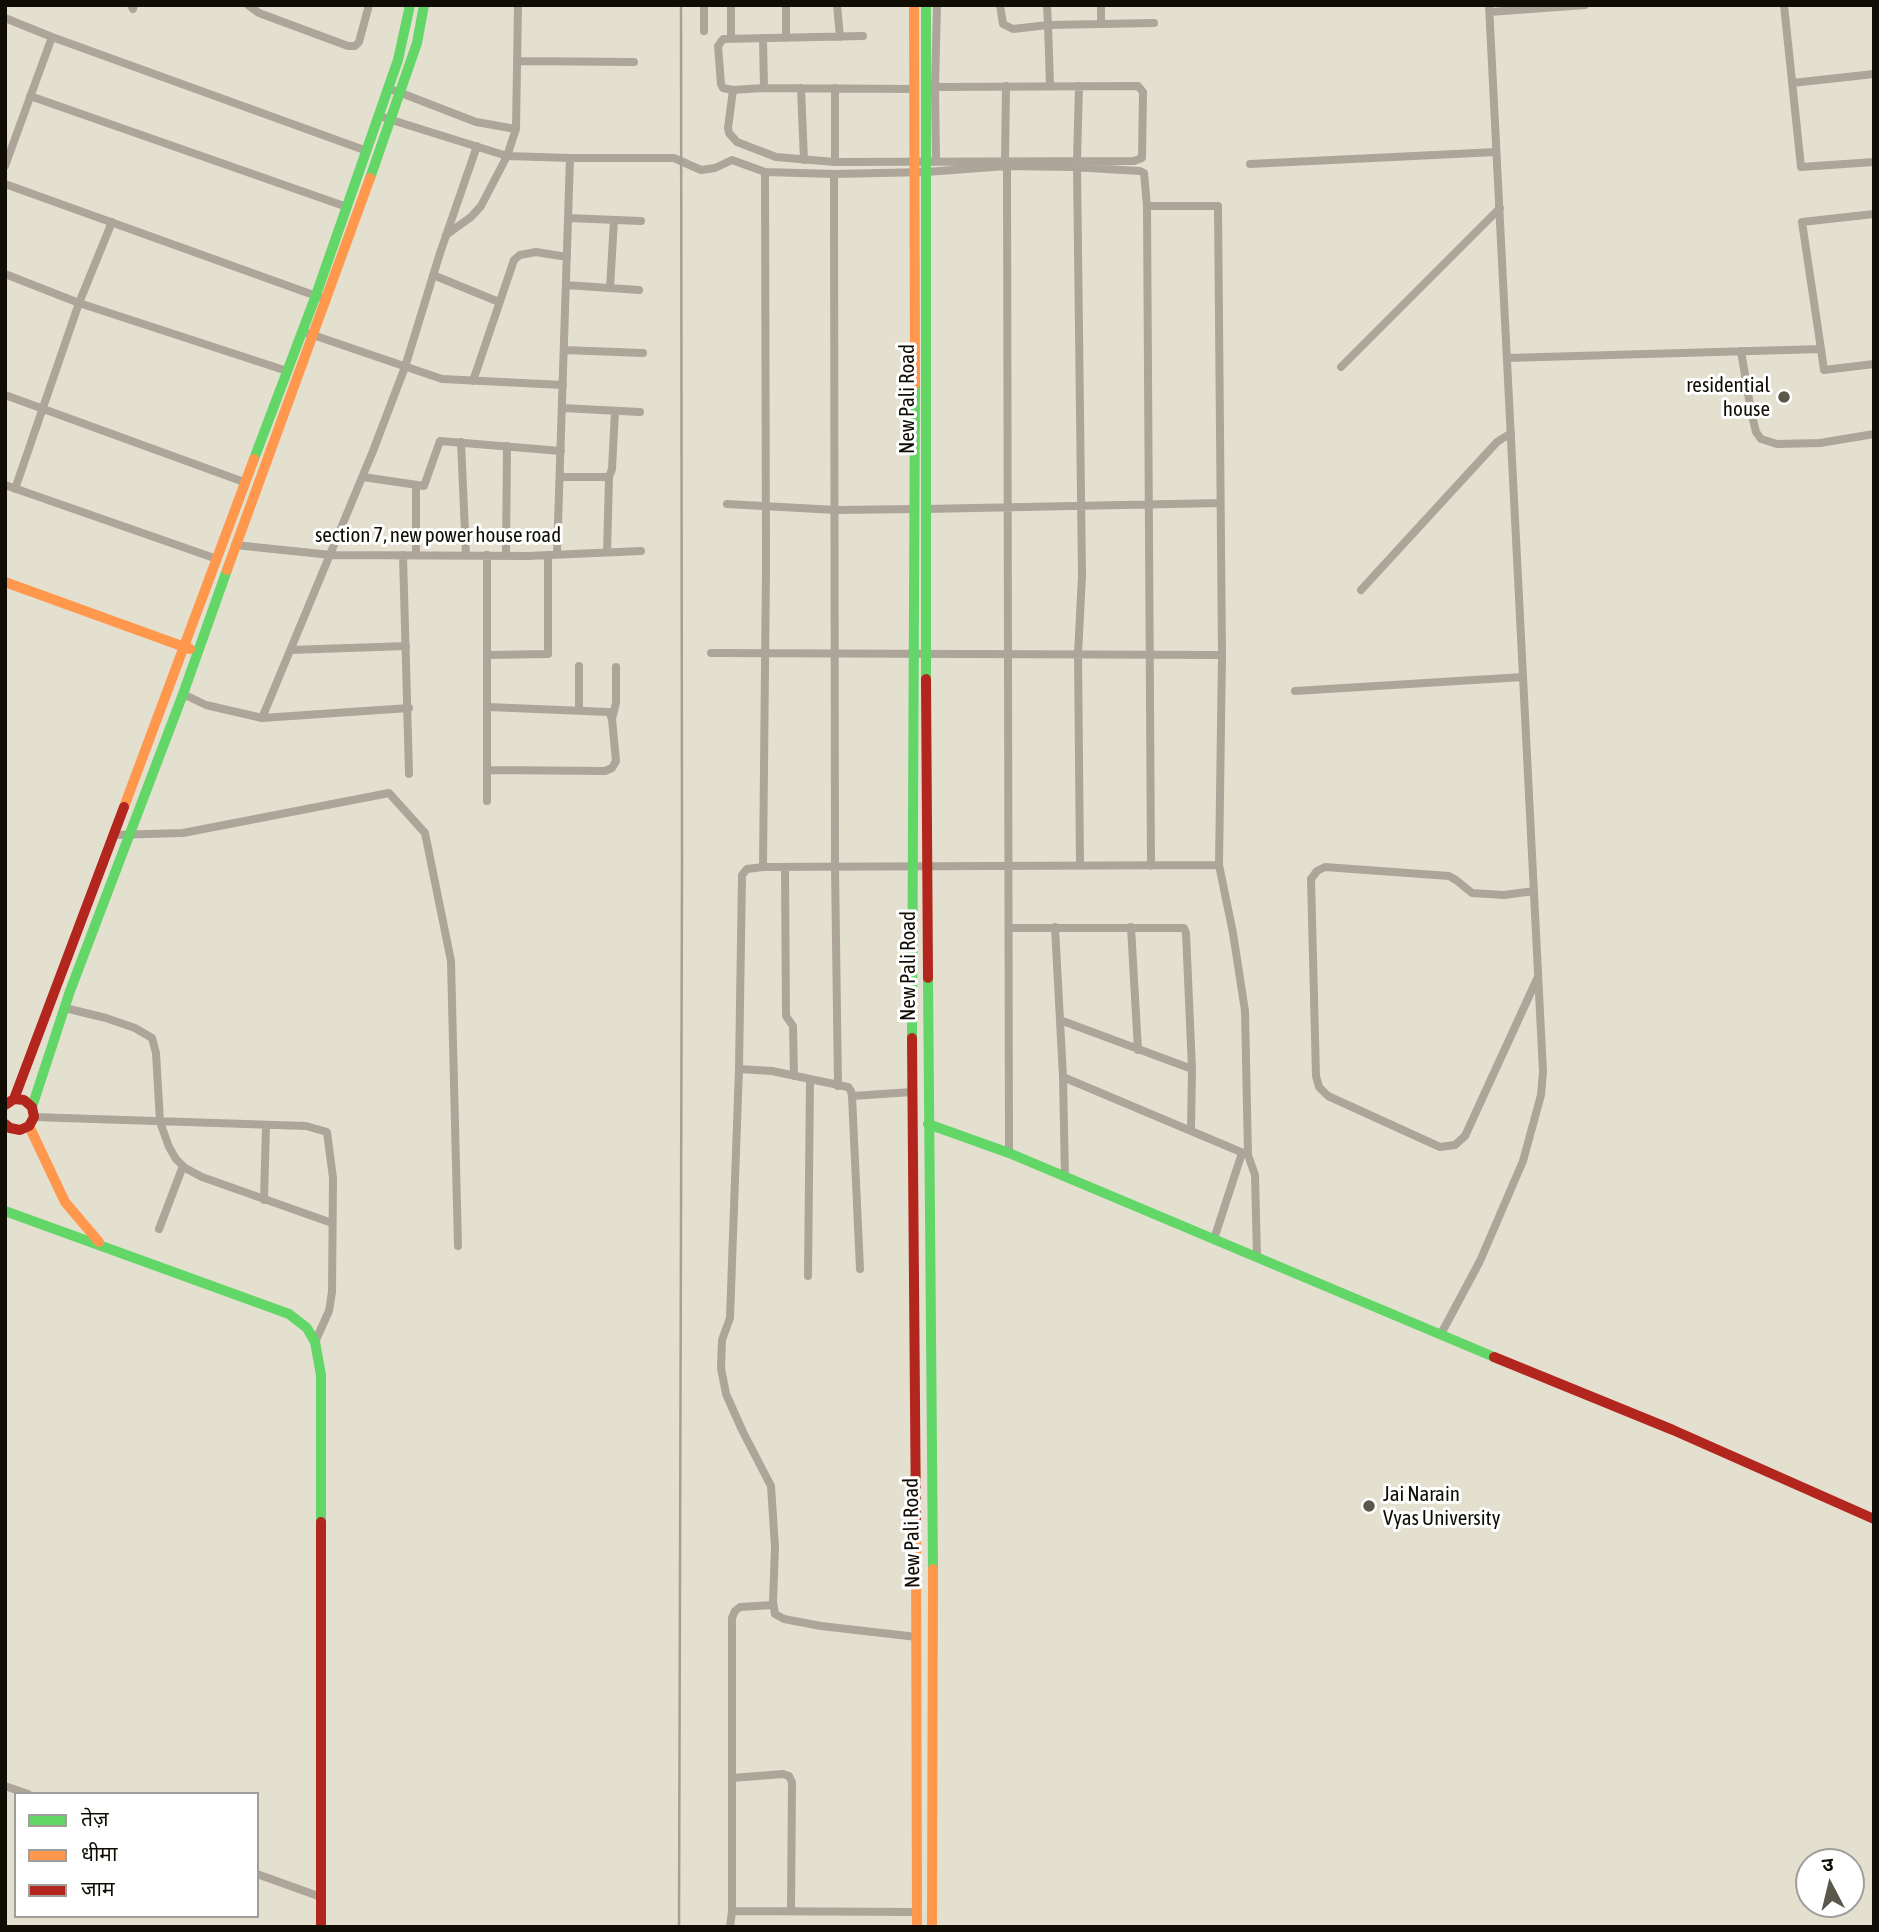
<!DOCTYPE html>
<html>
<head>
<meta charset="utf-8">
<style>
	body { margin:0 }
	#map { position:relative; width:1879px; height:1932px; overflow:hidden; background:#e4e0d0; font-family:"Asap Condensed","Noto Sans Devanagari",sans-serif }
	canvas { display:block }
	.frame { position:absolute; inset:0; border:7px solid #0f0d04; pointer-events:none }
	.legend { position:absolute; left:14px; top:1792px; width:245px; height:126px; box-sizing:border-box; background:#fff; border:2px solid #9f9e9b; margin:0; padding:9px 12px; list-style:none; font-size:21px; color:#0f0d04 }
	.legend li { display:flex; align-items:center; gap:14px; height:35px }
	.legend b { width:35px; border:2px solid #9f9e9b }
	.north { position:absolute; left:1795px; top:1848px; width:70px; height:70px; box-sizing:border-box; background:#fff; border:2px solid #9f9e9b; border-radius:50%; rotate:353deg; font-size:19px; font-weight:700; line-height:28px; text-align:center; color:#0f0d04 }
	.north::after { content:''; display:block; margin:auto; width:24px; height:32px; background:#5a574b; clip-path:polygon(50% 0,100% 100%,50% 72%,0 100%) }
</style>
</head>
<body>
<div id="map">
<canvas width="1879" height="1932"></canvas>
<div class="frame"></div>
<ul class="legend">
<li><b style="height:9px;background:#63d668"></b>तेज़</li>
<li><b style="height:9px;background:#ff974d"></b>धीमा</li>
<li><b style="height:9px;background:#b3261e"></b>जाम</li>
</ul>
<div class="north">उ</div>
</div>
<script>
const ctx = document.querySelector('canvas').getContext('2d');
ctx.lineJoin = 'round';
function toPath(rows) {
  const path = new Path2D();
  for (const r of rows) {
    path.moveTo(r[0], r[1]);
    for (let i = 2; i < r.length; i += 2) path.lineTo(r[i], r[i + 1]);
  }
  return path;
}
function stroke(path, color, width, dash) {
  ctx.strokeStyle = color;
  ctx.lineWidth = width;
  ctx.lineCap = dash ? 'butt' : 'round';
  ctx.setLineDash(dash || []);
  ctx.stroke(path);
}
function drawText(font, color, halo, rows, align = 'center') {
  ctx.font = font + ' "Asap Condensed",sans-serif';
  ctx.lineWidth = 6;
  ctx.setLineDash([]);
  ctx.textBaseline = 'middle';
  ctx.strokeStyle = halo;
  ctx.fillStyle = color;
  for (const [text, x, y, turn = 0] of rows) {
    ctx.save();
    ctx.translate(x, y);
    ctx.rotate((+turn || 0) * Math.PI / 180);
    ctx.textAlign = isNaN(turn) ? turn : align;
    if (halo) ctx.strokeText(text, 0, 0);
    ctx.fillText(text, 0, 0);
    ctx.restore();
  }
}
stroke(toPath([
	[131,5,133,9,134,5],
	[248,5,259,13,348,46,355,46,359,42,369,5],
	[731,5,731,39],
	[786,5,786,38],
	[837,5,840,37],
	[1000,5,1003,24,1013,29,1048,25,1047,5],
	[1101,5,1101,23],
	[1784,5,1801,167,1874,162],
	[1490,12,1585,5],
	[5,18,52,37,5,166],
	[704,31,704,5],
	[863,36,723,39,718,46,721,84,723,88,733,90,764,88,913,89],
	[52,37,367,151],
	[763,38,764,88],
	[517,61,634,62],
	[1792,83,1874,74],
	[1050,85,1048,25,1154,23],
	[935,87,937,5],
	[388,88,476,122,516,129],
	[801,88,804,160],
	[835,88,835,162],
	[733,90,728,128,729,133,737,142,776,157,835,162,1134,161,1142,158,1143,92,1138,86,935,87,936,160],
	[30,96,347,207],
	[379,116,507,156,516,129,518,5],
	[1005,161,1006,86],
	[1077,161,1079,86],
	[1250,164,1496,152],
	[1007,166,1009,1153],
	[1077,167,1082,576,1078,654,1080,866],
	[765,172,766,568,763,867,1219,865],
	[834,174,835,867,838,1086],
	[5,184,319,297],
	[1147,206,1218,206,1222,655,1219,865,1233,933,1245,1011,1248,1155,1255,1175,1257,1257],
	[568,218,641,221],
	[112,222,79,303,287,371],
	[446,235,471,217,481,206,507,156,570,158,674,158,701,170,715,168,732,160,765,172,834,174,926,172,1007,166,1072,167,1140,171,1144,173,1147,206,1151,866],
	[5,274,79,303,15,489],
	[433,275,499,302],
	[566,285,639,290],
	[610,288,614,220],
	[307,333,442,379,563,385],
	[1821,349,1824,370,1874,364],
	[564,350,643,353],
	[1741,351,1751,411,1756,432,1761,439,1777,444,1820,443,1874,434],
	[1507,358,1821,349,1802,222,1874,214],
	[1341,367,1500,208],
	[473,381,514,260,520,255,536,252,567,257],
	[5,395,244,482],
	[562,408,640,412],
	[461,442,466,555],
	[363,477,424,486,440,441,561,451],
	[560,477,609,477,612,469,615,411],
	[5,485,217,559],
	[416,485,416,555],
	[727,504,836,510,915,509],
	[926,509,1220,503],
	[235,545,331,555,528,556,641,551],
	[607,552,609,477],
	[557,554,570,158],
	[403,555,409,774],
	[506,556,507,446],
	[1361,590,1497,442,1511,433],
	[291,650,406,646],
	[711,653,1222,655],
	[487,655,548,654,548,555],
	[1295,691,1523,677],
	[183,694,206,705,262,718,409,708],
	[488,707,609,712,612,719,616,761,612,768,605,771,488,770],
	[579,710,579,666],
	[262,718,373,451,405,367,440,253,477,146],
	[612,719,616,703,616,667],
	[487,801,487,555],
	[113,835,183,833,389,793,425,833,451,961,458,1246],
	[763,867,747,869,742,875,739,1069,730,1318,722,1340,721,1368,726,1394,743,1432,771,1486,775,1547,773,1602,775,1614,784,1619,821,1626,917,1637],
	[785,867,786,1016,793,1026,794,1076],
	[1534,891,1504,895,1472,893,1456,880,1449,876,1325,867,1317,871,1311,879,1316,1076,1319,1087,1328,1096,1440,1147,1455,1145,1465,1136,1537,979],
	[1055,927,1063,1077,1065,1177],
	[1131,927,1138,1050],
	[1009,928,1184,928,1186,933,1192,1069,1191,1129],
	[65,1008,106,1018,135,1028,152,1038,156,1053,160,1122,169,1147,176,1159,185,1168,202,1177,332,1223],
	[1060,1020,1192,1069],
	[739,1069,772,1071,848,1087,851,1091,852,1096,912,1092],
	[1063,1077,1248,1155],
	[852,1096,860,1269],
	[34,1117,306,1126,327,1132,333,1178,332,1292,329,1311,315,1342],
	[264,1200,266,1126],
	[159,1229,183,1166],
	[1214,1239,1242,1153],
	[808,1276,810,1080],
	[1441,1334,1480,1261,1523,1161,1541,1095,1543,1071,1489,5],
	[732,1778,783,1774,789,1776,792,1782,791,1911],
	[5,1786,28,1794],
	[257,1874,321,1897],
	[732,1911,917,1912],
	[730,1927,732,1911,732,1618,735,1611,740,1607,773,1605]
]), '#ada49a', 8);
stroke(toPath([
	[926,5,926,679],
	[370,178,417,43,424,5],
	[254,459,316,295,398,60,410,5],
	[928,978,933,1569],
	[912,1038,915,384],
	[32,1107,70,991,183,694,227,570],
	[928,1124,1009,1153,1494,1357],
	[5,1211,289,1314,307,1328,315,1342,321,1375,321,1522]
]), '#63d668', 10);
stroke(toPath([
	[914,5,915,384],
	[227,570,370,178],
	[5,582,190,649],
	[124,807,254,459],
	[29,1126,65,1202,99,1242],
	[916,1524,917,1927],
	[932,1927,933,1569]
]), '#ff974d', 10);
stroke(toPath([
	[926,679,928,978],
	[912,1038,916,1524],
	[14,1099,124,807],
	[5,1105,14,1099,24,1100,32,1107,34,1117,29,1126,20,1130,10,1128,5,1124],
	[1494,1357,1673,1430,1874,1519],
	[321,1522,321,1927]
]), '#b3261e', 10);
stroke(toPath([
	[679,1927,682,862,681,5]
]), '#a5a094', 2.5);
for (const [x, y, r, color] of [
	[1784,397,7,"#5a574b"],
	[1369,1506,7,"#5a574b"]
]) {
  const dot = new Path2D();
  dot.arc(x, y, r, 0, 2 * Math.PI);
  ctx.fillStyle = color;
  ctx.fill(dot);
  stroke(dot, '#fff', 2.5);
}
drawText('21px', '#0f0d04', '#fff', [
	["residential",1770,385],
	["house",1770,409],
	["Jai Narain",1383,1494,"left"],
	["Vyas University",1383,1518,"left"]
], 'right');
drawText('21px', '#0f0d04', '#fff', [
	["New Pali Road",907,399,-90],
	["section 7, new power house road",438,535],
	["New Pali Road",908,966,-90],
	["New Pali Road",912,1533,-91]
]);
</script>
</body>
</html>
